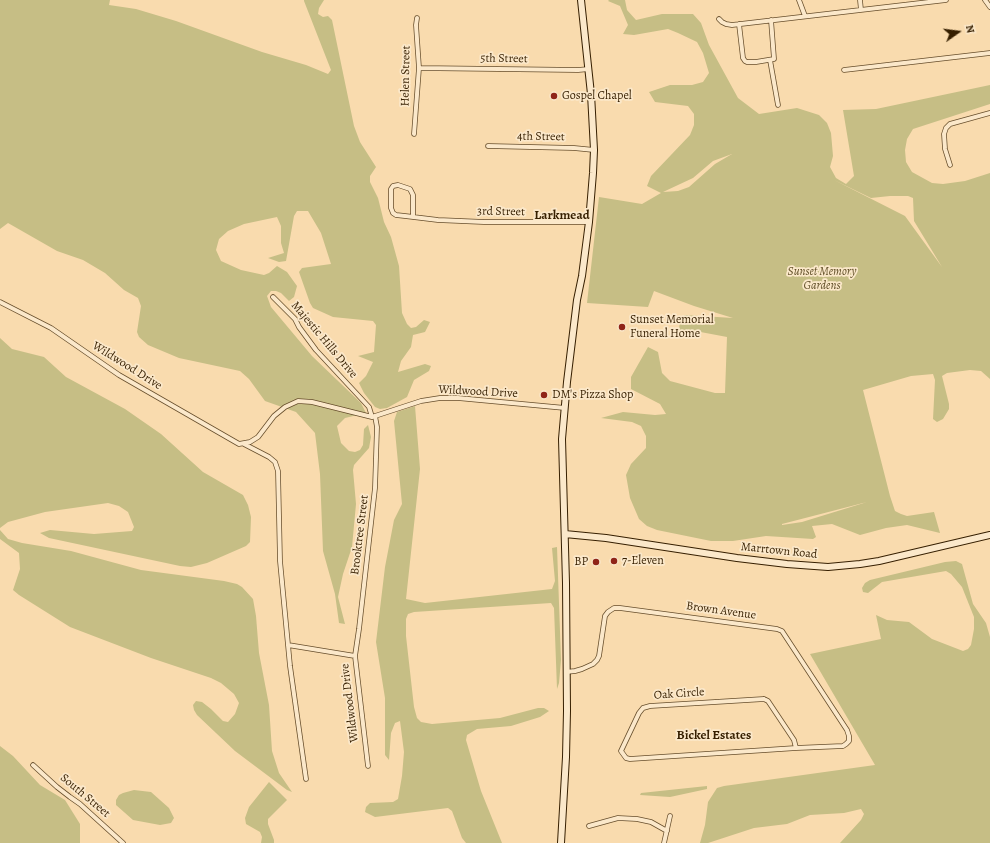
<!DOCTYPE html>
<html>
<head>
<meta charset="utf-8">
<style>
	body { margin:0 }
	#map { position:relative; width:990px; height:843px; overflow:hidden; background:#f9dbae; font-family:Alegreya,serif }
	canvas { display:block }
	.north { position:absolute; left:938px; top:12px; width:40px; height:40px; -webkit-text-stroke:3px #fbe8ca; paint-order:stroke; rotate:76deg; font-size:11px; font-weight:700; line-height:16px; text-align:center; color:#361f00 }
	.north::after { content:''; display:block; margin:auto; width:14px; height:18px; background:#361f00; clip-path:polygon(50% 0,100% 100%,50% 72%,0 100%) }
</style>
</head>
<body>
<div id="map">
<canvas width="990" height="843"></canvas>
<div class="north">N</div>
</div>
<script>
const ctx = document.querySelector('canvas').getContext('2d');
ctx.lineJoin = 'round';
function paint(path, color) {
  ctx.fillStyle = color;
  ctx.fill(path, 'evenodd');
}
function toPath(rows) {
  const path = new Path2D();
  for (const r of rows) {
    path.moveTo(r[0], r[1]);
    for (let i = 2; i < r.length; i += 2) path.lineTo(r[i], r[i + 1]);
  }
  return path;
}
function stroke(path, color, width, dash) {
  ctx.strokeStyle = color;
  ctx.lineWidth = width;
  ctx.lineCap = dash ? 'butt' : 'round';
  ctx.setLineDash(dash || []);
  ctx.stroke(path);
}
function drawText(font, color, halo, rows, align = 'center') {
  ctx.font = font + ' Alegreya,serif';
  ctx.lineWidth = 3.5;
  ctx.setLineDash([]);
  ctx.textBaseline = 'middle';
  ctx.strokeStyle = halo;
  ctx.fillStyle = color;
  for (const [text, x, y, turn = 0] of rows) {
    ctx.save();
    ctx.translate(x, y);
    ctx.rotate((+turn || 0) * Math.PI / 180);
    ctx.textAlign = isNaN(turn) ? turn : align;
    if (halo) ctx.strokeText(text, 0, 0);
    ctx.fillText(text, 0, 0);
    ctx.restore();
  }
}
paint(toPath([
	[0,0,110,0,109,5,136,9,176,21,262,52,306,65,328,74,331,70,304,1,304,0,324,0,319,8,318,14,323,17,328,16,332,20,354,126,360,142,376,167,370,176,370,182,378,198,384,222,391,237,399,266,402,313,407,324,411,328,416,327,424,320,430,322,425,332,413,335,411,347,401,361,398,372,425,364,431,366,429,371,414,380,407,397,387,408,380,409,375,407,364,393,359,383,366,376,373,362,358,356,374,352,376,325,373,321,333,317,313,308,310,303,299,272,302,268,331,264,321,233,308,211,297,211,294,216,286,261,279,262,268,258,284,253,281,243,281,226,277,217,244,224,228,231,219,239,216,250,221,261,241,270,264,275,269,273,277,266,287,272,297,286,294,297,289,301,281,293,276,291,271,291,267,296,271,307,312,356,361,403,366,413,345,418,337,426,341,443,349,451,355,452,360,450,363,445,364,429,368,425,371,437,369,448,354,465,353,470,356,504,352,547,343,574,338,597,345,624,339,623,335,594,323,551,320,474,315,433,296,412,265,401,249,379,240,371,179,358,148,345,139,337,137,332,141,306,138,298,124,290,105,273,83,260,57,251,8,223,0,229],
	[609,0,625,0,627,10,636,20,662,14,693,14,701,23,709,45,738,98,759,114,797,108,819,115,827,123,831,133,833,156,830,167,836,178,846,184,854,176,843,110,876,109,990,85,990,104,913,129,907,139,905,150,906,162,912,172,932,183,943,184,965,181,990,173,990,379,981,371,970,370,947,373,942,376,949,404,949,409,943,419,937,422,933,419,935,380,933,374,911,376,863,390,890,496,895,511,901,514,907,516,934,512,940,533,907,525,886,528,860,535,832,524,812,526,816,537,813,539,766,536,733,541,711,541,657,530,647,526,639,519,630,498,626,475,631,464,646,448,646,436,641,426,632,422,601,418,623,412,655,415,666,414,660,404,631,389,631,377,648,347,658,352,662,373,670,381,715,393,725,393,727,337,690,330,679,330,680,319,685,315,733,318,694,306,654,291,648,307,587,303,599,197,642,204,661,193,647,186,651,176,690,135,694,125,694,114,688,106,655,102,649,92,670,85,692,85,703,82,709,73,703,53,697,42,678,33,668,29,634,35,623,34,628,25,620,6,608,1],
	[732,154,715,164,689,187,678,191,663,192,693,178,713,161],
	[834,180,871,198,890,196,908,196,913,198,914,221,942,267,905,216],
	[867,502,802,522,782,525,782,524],
	[0,338,12,349,44,357,66,377,125,409,161,434,203,472,243,495,248,505,251,517,250,542,246,546,207,563,191,567,180,566,49,538,40,533,50,530,94,534,132,531,134,527,128,512,119,506,108,503,45,512,8,522,0,528],
	[415,406,420,469,406,599,425,603,552,589,555,581,552,548,557,547,561,660,559,683,557,689,554,608,551,603,414,612,408,614,406,619,406,636,414,707,417,718,421,722,432,724,500,718,538,708,544,708,549,711,540,717,511,726,477,729,467,735,466,740,481,791,502,843,466,843,462,838,452,811,448,808,375,817,365,812,366,807,370,803,393,802,398,799,402,776,404,752,400,721,395,723,391,733,389,760,385,755,385,698,376,642,385,567,394,520,402,504,394,421,397,412],
	[0,530,8,539,22,543,71,551,141,570,224,581,237,584,242,587,253,599,256,616,259,653,269,705,272,751,279,773,292,792,287,790,235,751,197,715,194,710,193,705,196,701,202,702,211,709,223,721,228,722,235,714,239,703,234,694,221,683,211,678,151,658,70,627,19,595,13,590,20,569,19,553,0,539],
	[956,561,962,564,973,604,986,623,990,637,990,843,840,843,861,820,864,814,861,809,844,813,810,815,787,824,754,828,708,843,700,843,705,825,708,802,717,788,724,786,875,765,810,654,881,639,876,615,887,620,909,622,932,639,963,651,968,649,971,645,974,629,974,617,962,587,951,574,946,571,882,582,868,593,863,592,862,588,865,583,870,580,945,562],
	[0,746,13,756,40,785,65,800,80,824,80,843,0,843],
	[269,782,287,800,268,819,268,824,274,840,274,843,261,843,262,837,260,832,246,824,245,818,249,807],
	[707,786,707,789,670,797,640,795,641,793],
	[134,790,151,792,169,808,174,818,171,823,160,825,133,820,116,805,116,800,119,795,123,793]
]), '#c6be85');
const street = toPath([
	[799,0,805,16],
	[860,0,861,10],
	[985,0,990,7],
	[719,19,722,22,726,24,732,25,946,0],
	[739,24,743,58,745,61,747,62,756,62,774,59,771,20],
	[770,60,778,105],
	[419,68,578,70,589,69],
	[844,70,990,53],
	[414,134,419,68,416,25,417,18],
	[488,146,574,148,594,150],
	[950,165,945,149,944,134,946,128,950,124,990,113],
	[413,217,413,195,410,189,398,185,393,186,391,189,391,208,393,213,396,215,405,216,438,220,484,222,589,222],
	[273,297,295,319,299,327,316,350,369,407,372,417],
	[0,302,51,328,119,375,239,444,250,442,258,437,274,416,285,407,298,401,312,402,372,417,421,401,440,398,458,398,565,408],
	[244,444,269,457,275,462,278,471,280,561,290,666,306,779],
	[288,645,355,656],
	[566,672,575,671,582,669,593,664,597,660,599,656,605,616,608,612,614,608,620,608,777,629,782,631,847,730,849,736,849,741,846,744,843,746,796,748],
	[764,699,768,701,794,740,796,748,630,759,626,758,621,751,639,713,643,708,650,706,764,699],
	[33,765,57,787,70,797,80,804,123,843],
	[368,766,355,656,359,629,375,488,377,427,375,416],
	[589,826,618,818,637,819,651,822,667,831],
	[664,843,670,816]
]);
const secondary = toPath([
	[565,534,606,538,737,558,787,564,828,567,860,564,879,561,990,535],
	[561,843,566,757,567,711,566,583,562,439,567,382,577,300,582,276,589,222,593,173,594,150,591,94,581,0]
]);
stroke(street, '#674e2c', 5.5);
stroke(secondary, '#361f00', 8);
stroke(street, '#fbe8ca', 4);
stroke(secondary, '#fbe8ca', 6);
for (const [x, y, r, color] of [
	[554,96,4,"#8f2418"],
	[622,327,4,"#8f2418"],
	[544,395,4,"#8f2418"],
	[614,561,4,"#8f2418"],
	[596,562,4,"#8f2418"]
]) {
  const dot = new Path2D();
  dot.arc(x, y, r, 0, 2 * Math.PI);
  ctx.fillStyle = color;
  ctx.fill(dot);
  stroke(dot, '#fbe8ca', 1.5);
}
drawText('12px', '#361f00', '#fbe8ca', [
	["5th Street",504,59,1],
	["Helen Street",406,76,-89],
	["4th Street",541,137,1],
	["3rd Street",501,212,1],
	["Majestic Hills Drive",324,340,50],
	["Wildwood Drive",127,366,32],
	["Wildwood Drive",478,392,3],
	["Brooktree Street",360,535,-83],
	["Marrtown Road",779,551,6],
	["Brown Avenue",721,611,8],
	["Oak Circle",679,694,-4],
	["Wildwood Drive",350,703,-97],
	["South Street",85,796,40]
]);
drawText('12px', '#361f00', '#fbe8ca', [
	["Gospel Chapel",562,96],
	["Sunset Memorial",630,320],
	["Funeral Home",630,334],
	["DM's Pizza Shop",552,395],
	["7-Eleven",622,561],
	["BP",588,562,"right"]
], 'left');
drawText('italic 12px', '#614f28', '#fbe8ca', [
	["Sunset Memory",822,272],
	["Gardens",822,286]
]);
drawText('bold 13px', '#361f00', '#fbe8ca', [
	["Larkmead",562,216],
	["Bickel Estates",714,736]
]);
</script>
</body>
</html>
